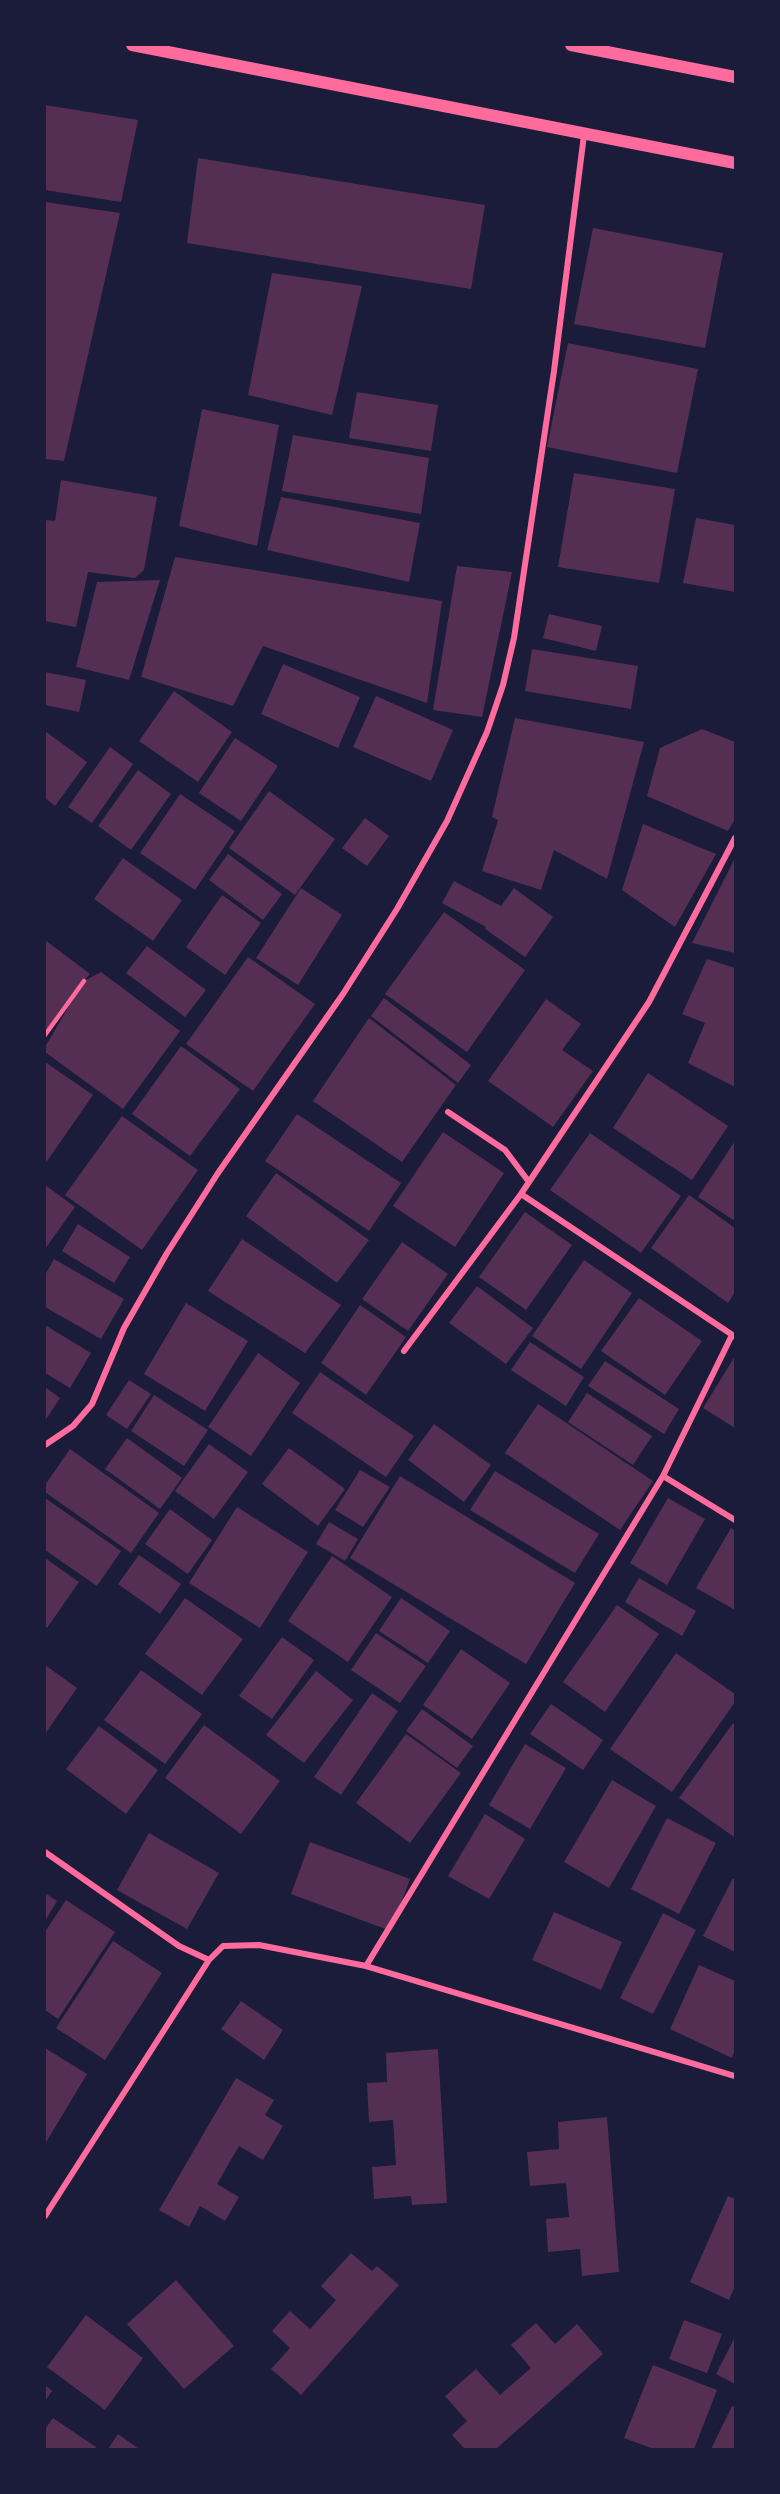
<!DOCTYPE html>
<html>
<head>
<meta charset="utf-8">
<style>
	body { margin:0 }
	#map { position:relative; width:780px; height:2494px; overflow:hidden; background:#1b1b3a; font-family:Spectral,serif }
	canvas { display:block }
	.frame { position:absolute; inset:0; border:46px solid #1b1b3a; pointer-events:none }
</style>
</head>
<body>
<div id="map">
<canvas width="780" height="2494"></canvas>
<div class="frame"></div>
</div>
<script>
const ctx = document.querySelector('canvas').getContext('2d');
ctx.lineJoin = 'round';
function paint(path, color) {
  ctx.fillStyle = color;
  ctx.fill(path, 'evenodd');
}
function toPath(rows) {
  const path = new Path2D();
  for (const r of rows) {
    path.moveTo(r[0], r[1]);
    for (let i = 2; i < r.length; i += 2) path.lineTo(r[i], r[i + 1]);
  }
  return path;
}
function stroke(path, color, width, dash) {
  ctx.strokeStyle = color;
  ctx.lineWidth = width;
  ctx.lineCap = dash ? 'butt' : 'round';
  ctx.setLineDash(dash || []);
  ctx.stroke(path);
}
paint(toPath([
	[45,105,138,120,121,202,45,190],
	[198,158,485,205,471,289,187,243],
	[45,202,120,213,64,461,45,459],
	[593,228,723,253,705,348,574,324],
	[272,273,362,286,332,415,248,395],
	[568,343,698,369,677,473,547,447],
	[357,392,438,405,431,451,349,438],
	[202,409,279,425,257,546,179,526],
	[293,435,429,458,421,514,282,491],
	[574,473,675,489,659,583,558,567],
	[61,480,157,497,144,570,135,578,88,572,76,627,45,621,45,520,55,521],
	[281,497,420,523,409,582,267,550],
	[696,518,735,525,735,592,683,583],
	[175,557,442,601,427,703,263,646,233,706,141,677],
	[457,566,512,572,482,717,433,710],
	[160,580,129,680,76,667,97,582],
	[549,614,602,626,596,651,543,638],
	[532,649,638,666,631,709,525,691],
	[283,664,360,697,338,748,261,714],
	[45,672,86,680,79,712,45,705],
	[174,691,232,732,198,782,139,741],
	[376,696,453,730,431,781,353,747],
	[515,718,644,742,607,879,554,850,541,890,482,871,498,820,492,817],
	[702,729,735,742,735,819,728,831,647,796,660,748],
	[45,731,87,762,55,806,45,798],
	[235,738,278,766,241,821,199,793],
	[110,747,133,764,92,823,68,807],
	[138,770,171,794,131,850,98,826],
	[269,791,335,839,295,895,229,848],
	[180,794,235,831,195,890,140,853],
	[365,818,389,836,367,866,342,848],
	[643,824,716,854,675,927,622,890],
	[228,854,282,894,263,920,209,880],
	[123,858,182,900,153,941,94,899],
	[735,858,735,953,692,943],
	[454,881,501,906,514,888,553,917,525,957,485,929,486,927,442,903],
	[301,888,342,915,298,985,256,958],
	[222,895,261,923,225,975,186,947],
	[444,912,525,970,467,1052,385,994],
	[45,940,90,974,84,981,101,972,180,1031,123,1109,45,1052,45,1047,82,984,45,1035],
	[147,946,206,990,185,1017,126,973],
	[248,957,315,1004,253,1091,186,1044],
	[707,959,735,968,735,1087,688,1063,705,1023,682,1014],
	[384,998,471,1065,458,1083,371,1016],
	[546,999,581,1024,562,1050,593,1071,553,1127,488,1081],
	[369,1018,456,1085,402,1162,313,1101],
	[181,1046,240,1089,190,1156,132,1114],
	[45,1062,93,1095,45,1164],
	[648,1073,728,1126,692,1180,613,1128],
	[297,1114,401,1183,369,1231,265,1161],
	[122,1116,198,1170,142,1250,65,1195],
	[443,1132,504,1173,455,1247,393,1206],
	[590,1133,681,1196,641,1253,550,1190],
	[735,1141,735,1221,698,1197],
	[276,1173,369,1240,337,1283,246,1216],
	[45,1185,75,1207,45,1249],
	[689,1195,735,1228,735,1292,728,1303,651,1248],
	[525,1212,572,1245,526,1310,479,1277],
	[78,1224,130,1257,114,1283,62,1251],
	[242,1239,341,1305,305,1353,208,1291],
	[402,1242,448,1274,408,1331,362,1299],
	[54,1259,124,1299,101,1339,45,1307,45,1275],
	[584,1260,632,1293,581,1369,532,1336],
	[477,1286,533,1328,506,1364,449,1323],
	[639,1298,702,1341,665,1395,601,1351],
	[186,1303,248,1341,205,1411,144,1374],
	[360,1305,406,1337,366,1395,321,1363],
	[45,1325,91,1353,70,1388,45,1373],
	[530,1342,584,1377,566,1406,511,1370],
	[258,1353,300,1383,251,1456,208,1427],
	[735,1356,735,1428,703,1408],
	[605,1361,679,1409,664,1434,588,1386],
	[320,1372,414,1436,386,1477,292,1413],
	[129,1380,151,1394,127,1429,106,1415],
	[45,1387,60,1398,45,1421],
	[587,1393,652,1436,633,1465,568,1422],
	[154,1395,208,1430,184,1466,131,1431],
	[538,1404,653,1481,620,1530,505,1453],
	[434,1424,491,1465,464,1502,408,1460],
	[127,1438,182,1478,160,1509,105,1469],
	[209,1444,248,1472,214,1519,175,1491],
	[289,1448,345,1489,318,1526,262,1484],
	[70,1449,159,1513,131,1553,45,1492,45,1485],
	[360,1470,390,1487,363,1527,335,1510],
	[495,1471,599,1534,575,1573,470,1510],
	[400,1476,575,1583,526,1664,350,1558],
	[45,1498,121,1551,97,1586,45,1550],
	[668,1498,705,1519,667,1585,630,1563],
	[237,1507,308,1552,260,1628,189,1583],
	[170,1509,212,1540,188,1574,145,1544],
	[329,1522,358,1539,345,1561,316,1544],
	[731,1528,735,1531,735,1610,696,1588],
	[139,1555,181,1584,160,1614,118,1584],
	[332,1556,392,1597,348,1662,288,1621],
	[45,1558,79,1582,47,1628,45,1626],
	[639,1578,696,1611,682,1636,625,1602],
	[185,1598,243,1639,202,1695,145,1654],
	[401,1598,450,1631,428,1663,379,1631],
	[617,1605,659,1634,605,1712,563,1682],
	[376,1633,426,1666,400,1703,351,1670],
	[282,1637,314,1660,272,1719,239,1696],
	[461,1649,510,1683,472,1739,423,1705],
	[676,1653,735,1694,735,1702,672,1792,610,1749],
	[45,1665,77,1688,45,1734],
	[141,1670,202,1714,165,1764,104,1720],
	[316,1671,353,1700,304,1763,266,1735],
	[372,1693,398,1711,341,1795,314,1777],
	[551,1704,603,1740,583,1770,530,1734],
	[422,1709,473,1746,457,1768,406,1731],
	[733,1723,735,1725,734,1837,679,1798],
	[204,1725,280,1781,241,1834,165,1778],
	[99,1726,158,1770,126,1814,66,1769],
	[406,1734,461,1773,410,1843,356,1803],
	[525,1744,566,1768,530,1829,489,1805],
	[612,1780,656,1806,609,1888,564,1862],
	[485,1814,525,1839,489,1899,448,1876],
	[667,1818,716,1843,679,1914,631,1889],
	[149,1833,219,1873,187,1929,117,1890],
	[310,1842,410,1879,391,1931,291,1894],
	[733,1878,735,1880,735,1952,703,1936],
	[45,1893,57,1901,45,1921],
	[66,1900,115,1932,58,2019,45,2010,45,1932],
	[554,1912,622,1942,601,1990,532,1960],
	[663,1913,696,1930,653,2014,620,1998],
	[113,1941,162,1973,105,2060,56,2028],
	[699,1965,735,1981,735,2050,732,2058,670,2029],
	[241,2001,283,2030,264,2060,221,2029],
	[45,2048,87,2074,45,2144],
	[438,2049,447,2203,412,2205,411,2196,374,2199,372,2167,396,2165,393,2120,369,2122,367,2083,387,2082,386,2053],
	[236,2078,274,2100,265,2115,283,2126,263,2160,239,2146,217,2184,239,2197,225,2221,200,2206,189,2227,159,2210],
	[607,2117,619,2272,582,2276,580,2249,548,2252,546,2219,569,2217,566,2183,530,2186,527,2152,559,2149,558,2122],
	[728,2196,735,2199,735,2286,729,2300,690,2282],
	[351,2253,372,2271,377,2266,399,2285,301,2395,271,2369,290,2348,272,2331,290,2311,310,2329,336,2300,321,2286],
	[176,2280,234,2346,184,2389,127,2324],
	[86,2315,143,2358,105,2410,47,2367],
	[684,2320,722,2334,707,2373,669,2359],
	[536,2323,555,2344,577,2324,603,2354,496,2449,465,2449,452,2435,467,2421,445,2396,476,2369,500,2395,531,2368,511,2345],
	[735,2337,735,2384,716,2374],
	[653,2365,717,2390,694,2449,654,2449,624,2438],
	[45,2385,52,2391,45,2401],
	[732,2406,735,2407,735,2449,711,2449],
	[53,2418,96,2447,95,2449,45,2449,45,2429],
	[118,2434,139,2449,108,2449]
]), '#542f53');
stroke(toPath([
	[45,1035,84,981]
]), '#ff6b9d', 4.5);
stroke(toPath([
	[448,1112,505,1150,529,1182],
	[521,1194,734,1336],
	[404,1351,521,1194,649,1002,735,838],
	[45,1445,73,1426,92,1404,124,1328,167,1253,218,1173,343,994,397,909,447,821,487,732,503,685,514,638,554,371,584,135],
	[663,1476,735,1520],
	[45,1852,179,1946,209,1960],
	[366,1966,663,1476,732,1335],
	[45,2216,209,1960,223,1946,259,1945,366,1966,735,2076]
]), '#ff6b9d', 6);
stroke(toPath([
	[132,45,735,163],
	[571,45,735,77]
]), '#ff6b9d', 12);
</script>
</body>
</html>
